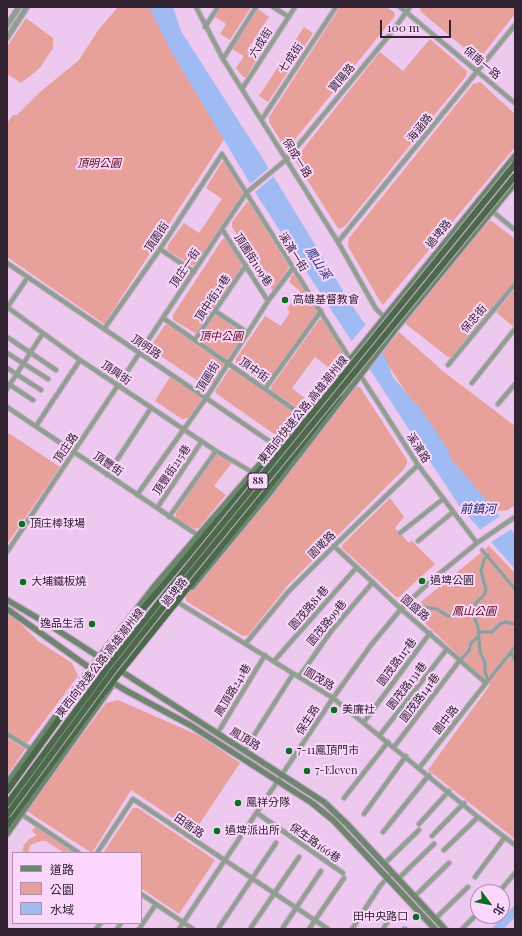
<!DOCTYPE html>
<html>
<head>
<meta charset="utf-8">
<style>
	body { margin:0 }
	#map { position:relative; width:522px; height:936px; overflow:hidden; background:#eec9ef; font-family:"Playfair Display","Noto Sans TC",serif }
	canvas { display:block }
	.frame { position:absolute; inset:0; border:8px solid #312331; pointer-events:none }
	.legend { position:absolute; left:12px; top:852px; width:130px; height:72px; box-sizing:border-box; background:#fbd6fd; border:1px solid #aa8eab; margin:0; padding:5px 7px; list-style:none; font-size:12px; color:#312331 }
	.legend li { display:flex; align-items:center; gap:8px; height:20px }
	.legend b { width:20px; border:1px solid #aa8eab }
	.north { position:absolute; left:470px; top:884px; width:40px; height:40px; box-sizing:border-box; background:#fbd6fd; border:1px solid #aa8eab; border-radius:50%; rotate:122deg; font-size:11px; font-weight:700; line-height:16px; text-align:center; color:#312331 }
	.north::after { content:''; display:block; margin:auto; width:14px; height:18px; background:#096f1e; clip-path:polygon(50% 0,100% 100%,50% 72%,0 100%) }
	.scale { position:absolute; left:380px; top:20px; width:71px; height:18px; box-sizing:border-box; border:2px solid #312331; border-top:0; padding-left:5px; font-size:12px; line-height:14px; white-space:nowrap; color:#312331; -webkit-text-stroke:3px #fbd6fd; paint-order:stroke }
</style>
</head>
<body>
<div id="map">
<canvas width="522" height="936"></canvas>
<div class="frame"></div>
<ul class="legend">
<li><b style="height:5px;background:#6e856e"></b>道路</li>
<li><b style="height:11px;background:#e7a09a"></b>公園</li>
<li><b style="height:11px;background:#a0bbf4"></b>水域</li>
</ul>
<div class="north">北</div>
<div class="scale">100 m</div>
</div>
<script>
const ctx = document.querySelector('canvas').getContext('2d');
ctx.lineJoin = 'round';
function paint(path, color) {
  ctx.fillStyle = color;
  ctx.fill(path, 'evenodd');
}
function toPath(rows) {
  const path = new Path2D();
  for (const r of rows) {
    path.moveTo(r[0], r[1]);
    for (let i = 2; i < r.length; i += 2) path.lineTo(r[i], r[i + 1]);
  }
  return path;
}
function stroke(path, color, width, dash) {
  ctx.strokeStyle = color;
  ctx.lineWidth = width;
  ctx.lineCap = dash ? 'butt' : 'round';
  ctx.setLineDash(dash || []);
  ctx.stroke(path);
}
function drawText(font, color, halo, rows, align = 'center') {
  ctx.font = font + ' "Playfair Display","Noto Sans TC",serif';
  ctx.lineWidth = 4;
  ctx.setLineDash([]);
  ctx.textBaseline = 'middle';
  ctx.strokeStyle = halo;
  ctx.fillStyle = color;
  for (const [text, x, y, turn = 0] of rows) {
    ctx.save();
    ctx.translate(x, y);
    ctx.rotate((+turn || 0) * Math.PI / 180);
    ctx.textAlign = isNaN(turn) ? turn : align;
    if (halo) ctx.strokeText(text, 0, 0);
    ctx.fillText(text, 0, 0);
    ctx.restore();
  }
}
paint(toPath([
	[118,7,155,7,227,135,104,324,7,257,7,123,13,115,17,115,40,92,79,60,99,29],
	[221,7,251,7,230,40,220,34,226,24,215,17],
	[340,7,386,7,394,12,395,16,288,148,284,146,269,122,269,117],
	[420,7,515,7,515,14,484,53,478,57,474,56,421,12],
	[258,9,269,17,247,50,258,57,246,77,243,77,236,68,244,56,232,49],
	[26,18,53,38,53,48,40,68,21,83,7,74,7,47],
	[304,27,313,33,268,102,259,96],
	[430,39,467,71,466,76,345,226,340,229,337,227,296,162,296,158,380,52,403,71],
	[480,82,515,114,515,147,383,305,381,303,348,246,349,238,473,84],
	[222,162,225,162,243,194,196,265,191,265,167,250,168,245,184,223,199,233,222,199,206,188],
	[247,202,250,204,289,267,273,291,232,227,232,222],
	[492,221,515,239,515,280,452,357,448,357,407,325,405,322,488,222],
	[225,238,241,263,241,268,198,333,195,333,173,320,173,315,222,240],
	[292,275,295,275,317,310,317,314,268,381,264,382,236,363,236,359,265,316,281,326,290,312,287,309,300,291,289,282],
	[515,289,515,328,496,312],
	[217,315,242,333,243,336,227,359,202,343,200,339,214,316],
	[322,319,343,353,344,358,333,371,315,357,292,388,308,401,301,409,298,408,271,390,271,387,319,320],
	[165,325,170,325,223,362,224,366,211,385,207,387,152,350,151,346],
	[399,332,444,372,515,426,515,505,508,510,497,511,467,486,381,354],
	[233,369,295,412,296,414,278,435,274,434,217,394,215,391,229,370],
	[170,377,200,396,201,400,188,418,182,419,155,401],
	[355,386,360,387,407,460,407,463,404,469,288,585,248,635,243,636,186,601,186,596,276,490],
	[7,432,60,467,7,544],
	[215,455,218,455,232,463,214,486,226,495,199,528,195,529,176,518,176,513],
	[390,498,404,517,395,528,409,543,412,541,435,564,399,597,396,597,342,548,343,544],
	[489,546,515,573,515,839,428,770,490,685,411,610],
	[7,613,18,621,38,641,72,663,78,676,26,745,7,733],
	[118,700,200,736,240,763,194,832,131,790,92,853,28,812,28,808,106,703],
	[7,738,25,749,7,776],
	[133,808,138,808,215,860,179,914,141,888,141,853,103,853],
	[35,827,75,853,64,853,46,841,41,841,30,845,28,853,22,853,24,845,29,839,37,835,32,831]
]), '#e7a09a');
paint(toPath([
	[149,7,173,7,181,31,263,159,351,304,382,349,393,377,413,401,426,429,515,534,515,569,460,507,391,402,260,200,172,53]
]), '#a0bbf4');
paint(toPath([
	[270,167,275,175,254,193,249,185],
	[367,323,384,349,368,370,350,343],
	[502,515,513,528,490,543,478,531]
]), '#eec9ef');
stroke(toPath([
	[414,407,445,453],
	[497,929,515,911]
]), '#a0bbf4', 9);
const pedestrian = toPath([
	[482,550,515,589],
	[488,555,484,560,481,571,486,590,484,595,476,603,473,613,478,627,480,652,485,663,485,672,488,681],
	[423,607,437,609,448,616,456,616,465,612,473,613],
	[478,632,492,632,500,624,505,622,515,624],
	[511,653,515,660],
	[460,660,469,651,471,643,479,636],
	[487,682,515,647]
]);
const minor = toPath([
	[196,7,223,59,338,242,376,309,384,317],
	[273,7,289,17],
	[400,7,515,103],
	[205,27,218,7],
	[223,59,256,7],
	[242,89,295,7],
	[262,119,336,7],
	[492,211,515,230],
	[222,229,268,301],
	[338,242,515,25],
	[160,249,194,272],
	[7,263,275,445],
	[7,307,80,360,216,451,252,472],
	[7,308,28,277],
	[215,311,248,333],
	[163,318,302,415],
	[104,329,160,249,222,154,350,359,418,465,477,543],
	[7,337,56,370],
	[195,340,246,265],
	[7,353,48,379],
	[448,365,515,284],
	[7,368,41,390],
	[7,383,33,400],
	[472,383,514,330],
	[7,389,43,333],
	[265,389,321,311],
	[498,404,515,384],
	[7,407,199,536],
	[36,426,80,360],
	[107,475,151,408],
	[137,495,206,398,268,301,293,268],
	[157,508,202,441],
	[169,517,216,451],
	[400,533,443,499],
	[418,541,453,512],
	[334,546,401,609,486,683,420,767],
	[7,552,246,193,287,159,391,33,410,7],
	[179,603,333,698,478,817,515,845],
	[246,643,288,592,334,546,418,465],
	[274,661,357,567],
	[299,677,332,630,373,582],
	[364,722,430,633],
	[7,734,31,749],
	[217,734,265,655],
	[380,735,447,649],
	[394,747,460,660],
	[244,751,293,674],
	[344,798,388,742],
	[257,813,343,873],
	[21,814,79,853],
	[364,814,406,756],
	[419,824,449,791],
	[383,832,429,775],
	[432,836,464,803],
	[444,850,478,817],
	[97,853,133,799,328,929],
	[384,864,419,830],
	[475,877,505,837],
	[398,879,434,844],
	[499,892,515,873],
	[141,894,193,929],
	[414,897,449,863],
	[435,919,468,887],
	[96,929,101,923],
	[117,929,121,923],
	[139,929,156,904],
	[179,929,333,698,371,645,401,609,434,578,477,543,515,517],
	[218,929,276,843],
	[250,929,299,857],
	[282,929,321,871],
	[309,929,344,878],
	[352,929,380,886,392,873],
	[383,929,392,915],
	[404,929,405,929],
	[462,929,478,913]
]);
const tertiary = toPath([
	[7,25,19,7],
	[7,38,27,7]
]);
const secondary = toPath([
	[192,587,268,495,398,326,515,183],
	[7,600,51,626,324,802,349,826,445,929],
	[7,609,94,671,125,690,190,725,312,803,334,821,435,929],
	[7,783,90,669,157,583,354,355,515,156],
	[7,834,111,687]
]);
const trunk = toPath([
	[7,791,94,671,142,610,312,409],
	[7,825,104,692,264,493,338,397]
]);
stroke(pedestrian, '#c8a8c9', 5);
stroke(minor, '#c8a8c9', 6);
stroke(tertiary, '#c8a8c9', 7);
stroke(secondary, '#c8a8c9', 8);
stroke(trunk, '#c8a8c9', 8);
stroke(pedestrian, '#90a090', 3);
stroke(minor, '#90a090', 4);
stroke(tertiary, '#90a090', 5);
stroke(secondary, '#6e856e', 5.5);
stroke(trunk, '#4a6a4a', 6);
const trunkBridge = toPath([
	[7,804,108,667,168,591,515,164],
	[7,815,113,671,173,595,515,176]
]);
stroke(trunkBridge, '#c8a8c9', 8, []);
stroke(trunkBridge, '#4a6a4a', 6);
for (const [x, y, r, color] of [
	[285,300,4,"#096f1e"],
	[22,524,4,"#096f1e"],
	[422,581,4,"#096f1e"],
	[23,582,4,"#096f1e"],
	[92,624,4,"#096f1e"],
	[334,710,4,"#096f1e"],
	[289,751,4,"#096f1e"],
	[307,771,4,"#096f1e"],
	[238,803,4,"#096f1e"],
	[217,831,4,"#096f1e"],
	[416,917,4,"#096f1e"]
]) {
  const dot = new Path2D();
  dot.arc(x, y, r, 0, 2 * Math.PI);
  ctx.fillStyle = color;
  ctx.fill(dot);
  stroke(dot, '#fbd6fd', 1.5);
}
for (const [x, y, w] of [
	[258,481,20]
]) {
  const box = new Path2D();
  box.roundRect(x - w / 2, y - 8, w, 16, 3);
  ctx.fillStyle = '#fbd6fd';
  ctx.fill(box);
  stroke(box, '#312331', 1);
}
drawText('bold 10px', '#312331', null, [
	["88",258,481]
]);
drawText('11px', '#312331', '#fbd6fd', [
	["六成街",261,43,-57],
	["七成街",291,58,-56],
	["保南一路",482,63,40],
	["寶陽路",342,78,-50],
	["海涵路",420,128,-51],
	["保成一路",297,158,58],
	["過埤路",439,234,-51],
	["頂園街",157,237,-56],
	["溪濱一街",293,252,58],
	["頂圃街109巷",253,260,57],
	["頂庄一街",185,268,-56],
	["頂中街21巷",213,298,-56],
	["保忠街",474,319,-50],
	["頂明路",146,347,34],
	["頂中街",254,370,35],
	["頂興街",116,373,34],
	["頂圃街",208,377,-58],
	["東西向快速公路 高雄潮州線",303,410,-51],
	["頂庄路",66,448,-56],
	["溪濱路",418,448,57],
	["頂豐街",108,464,34],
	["頂豐街215巷",172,470,-56],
	["園墘路",322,545,-45],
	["過埤路",175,592,-51],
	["園茂路81巷",309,608,-49],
	["園盛路",415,608,41],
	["園茂路99巷",327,623,-51],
	["園茂路117巷",397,662,-53],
	["東西向快速公路 高雄潮州線",100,663,-52],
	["園茂路",319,679,31],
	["園茂路131巷",407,686,-52],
	["鳳頂路241巷",233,690,-59],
	["園茂路141巷",420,698,-53],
	["保生路",308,720,-57],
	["園中路",446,720,-52],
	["鳳頂路",245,739,31],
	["田衙路",189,826,34],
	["保生路166巷",315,843,35]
]);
drawText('italic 11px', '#5f080e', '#fbd6fd', [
	["頂明公園",99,164],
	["頂中公園",221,337],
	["鳳山公園",474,612]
]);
drawText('11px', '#312331', '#fbd6fd', [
	["高雄基督教會",293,300],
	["頂庄棒球場",30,524],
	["過埤公園",430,581],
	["大埔鐵板燒",31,582],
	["逸品生活",84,624,"right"],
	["美廉社",342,710],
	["7-11鳳頂門市",297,751],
	["7-Eleven",315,771],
	["鳳祥分隊",246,803],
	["過埤派出所",225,831],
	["田中央路口",408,917,"right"]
], 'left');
drawText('italic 12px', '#152c6e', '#fbd6fd', [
	["鳳山溪",318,263,57],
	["前鎮河",478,509]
]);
</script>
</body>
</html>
